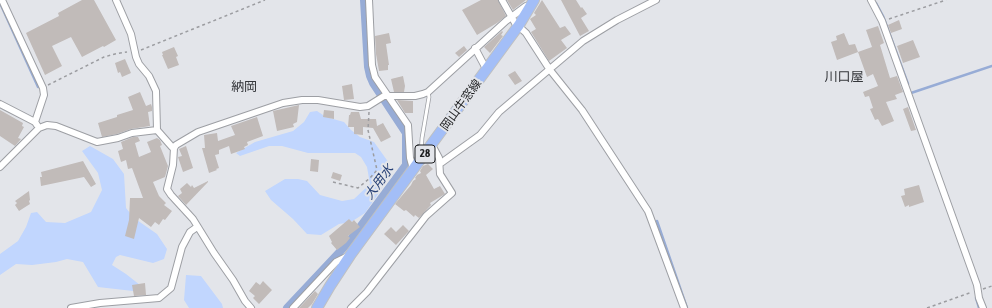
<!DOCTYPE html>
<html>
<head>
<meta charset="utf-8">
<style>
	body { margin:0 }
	canvas { display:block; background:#e3e5ea }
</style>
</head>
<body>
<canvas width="992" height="308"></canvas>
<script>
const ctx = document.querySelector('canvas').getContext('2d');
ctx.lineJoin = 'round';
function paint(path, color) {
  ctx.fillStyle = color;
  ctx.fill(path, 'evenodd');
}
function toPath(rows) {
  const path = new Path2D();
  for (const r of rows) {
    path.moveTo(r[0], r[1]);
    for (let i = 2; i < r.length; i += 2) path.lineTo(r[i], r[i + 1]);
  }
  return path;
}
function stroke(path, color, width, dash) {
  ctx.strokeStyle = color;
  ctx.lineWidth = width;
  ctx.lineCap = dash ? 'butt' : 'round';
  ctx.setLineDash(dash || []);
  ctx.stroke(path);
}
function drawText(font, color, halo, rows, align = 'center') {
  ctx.font = font + ' "Asap Condensed","Noto Sans JP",sans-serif';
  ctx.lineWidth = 4;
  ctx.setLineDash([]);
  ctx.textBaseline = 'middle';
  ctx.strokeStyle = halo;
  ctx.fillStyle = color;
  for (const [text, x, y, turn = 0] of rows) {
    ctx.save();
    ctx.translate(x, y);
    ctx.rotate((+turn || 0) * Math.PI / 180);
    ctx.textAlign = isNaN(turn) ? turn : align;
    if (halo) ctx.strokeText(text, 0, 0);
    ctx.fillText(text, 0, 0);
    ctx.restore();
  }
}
paint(toPath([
	[317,111,326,117,344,122,351,130,360,137,374,142,389,163,391,175,365,213,351,222,339,224,321,235,307,234,293,219,271,200,265,191,285,179,298,179,307,181,320,195,342,201,354,199,370,184,367,167,361,157,355,153,308,153,282,146,269,146,240,156,236,153,255,142,293,131,304,122,310,112],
	[90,146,113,159,124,174,126,208,134,218,157,234,167,249,164,259,153,263,120,255,116,257,112,265,126,274,140,285,133,291,98,287,83,262,67,259,56,262,32,265,16,264,0,275,0,254,18,241,26,227,31,213,37,212,46,222,65,223,91,212,102,190,98,173,82,151],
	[186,275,201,276,222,304,223,308,189,308,184,300]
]), '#c1d6fe');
stroke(toPath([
	[0,3,38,87],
	[876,3,883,16,908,84],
	[911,93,992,66],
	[657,221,687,308],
	[976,298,979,308]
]), '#97acd6', 2.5);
stroke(toPath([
	[287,308,349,242,406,165,406,133,373,83,370,76,368,67,364,0]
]), '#97acd6', 8);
paint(toPath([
	[82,0,94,0,116,40,104,47,103,46,82,57,71,37,52,46,62,66,45,75,26,33,59,16,58,13],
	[481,0,498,0,506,16,497,23,477,35,462,10],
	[507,0,526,0,513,10],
	[542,0,560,28,565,26,571,34,561,40,567,48,549,61,531,32,536,29,530,19,536,15,534,13],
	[561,0,576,0,581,8,582,7,587,14,581,18,589,31,580,36],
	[899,20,902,29,891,33,888,25],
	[878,26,884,43,880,45,890,78,897,76,903,92,895,95,897,99,886,102,894,121,882,126,878,119,875,120,870,109,873,108,869,96,865,97,863,92,878,86,873,74,867,77,858,52,872,47,866,30],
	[502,31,503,32,501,35,503,36,490,53,484,47],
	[389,33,391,43,386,44,389,65,388,65,388,70,379,71,376,54,375,36],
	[844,33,849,45,855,44,858,52,837,60,831,42,837,40,836,36],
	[913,40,920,57,903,63,897,46],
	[464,46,467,50,459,57,455,53],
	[174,47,178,56,176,57,179,65,168,69,162,55,163,55,162,52],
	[125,59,131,73,122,77,120,72,118,73,115,63],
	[515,71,522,81,515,85,508,75],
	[403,76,405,86,404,92,394,92,391,79],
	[352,84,354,99,344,100,342,86],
	[140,92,146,106,151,104,152,107,152,111,148,112,150,126,131,129,117,134,102,137,98,123,117,117,117,115,133,110,128,97],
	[397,100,413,101,413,113,405,113],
	[299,105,297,122,293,124,294,127,277,131,273,111],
	[908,107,916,130,911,131,903,109],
	[0,110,23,123,22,126,24,127,18,138,21,139,15,146,0,136],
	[324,110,334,111,334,119,323,117],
	[351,112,359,112,361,119,376,119,377,126,383,123,391,137,381,142,373,128,363,127,363,135,354,134,354,127,348,127,349,115,350,115],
	[257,117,263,136,247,142,248,145,244,147,245,149,231,154,229,146,219,150,219,154,215,155,219,168,216,169,217,170,209,173,202,148,205,148,204,135,217,133,218,141,235,135,231,126],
	[133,137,138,137,140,141,135,143,139,157,151,152,147,142,157,138,160,140,162,145,160,146,168,166,165,177,153,182,159,196,166,203,164,205,172,211,165,220,163,219,159,225,155,222,151,227,139,218,134,239,125,236,129,220,130,198,143,198,132,168,128,169,126,160,121,162,118,151,123,149,121,142],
	[186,146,193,168,183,172,178,157,182,156,179,149],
	[311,159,319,160,318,172,310,171],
	[83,161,96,184,91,187,84,177,41,186,40,177,42,177,41,172],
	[428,164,433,169,426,175,434,189,440,186,445,194,430,203,431,205,419,218,415,215,414,217,406,210,404,211,395,204,411,185,413,181,416,179,415,178,417,175,421,173,420,171,423,166],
	[333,172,342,175,340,181,331,178],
	[208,181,208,182,186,205,178,196,182,193,180,189,187,183,191,187,192,185,194,188],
	[919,185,924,202,909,207,909,205,905,207,901,196,905,195,904,189],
	[29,191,30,200,29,201,30,204,19,211,15,205,17,203,15,201],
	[349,219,352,222,354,220,360,227,348,236,350,238,346,243,337,250,331,243,332,242,329,236],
	[403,225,409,231,396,245,384,234,391,227,396,232],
	[263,281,272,290,259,304,253,298,255,296,249,291,256,282,260,285],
	[145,283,146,295,134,296,132,285],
	[315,291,318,294,312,304,308,308,299,308]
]), '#c1bbb9');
const service = toPath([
	[421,154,422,138,429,97,428,92]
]);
const minor = toPath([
	[2,0,43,88,44,95,35,122],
	[116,0,131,34,136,57,139,64,149,76,156,91,157,130],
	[369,0,372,65,375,77,408,125,410,158,413,169],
	[502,0,515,23,526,33,550,70,582,110,648,211,684,308],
	[871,0,882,21,977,285,979,298,983,308],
	[475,48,484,65,488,68],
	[0,104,35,122,37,125],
	[441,163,480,135,499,112,583,41,617,20,656,0],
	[0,167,39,128,47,125,56,126,97,142,118,138,132,133,157,130,172,147,174,148],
	[71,308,100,303,159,298,171,288,182,247,190,232,197,227],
	[251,308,245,301,233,280,214,253,193,219,171,195,167,189,173,165,174,148,176,145,198,132,283,103,302,100,318,100,360,107,368,106,384,96,415,96,423,94,428,92,506,21,526,6,529,6],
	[293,308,336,262,348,256],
	[351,308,367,292,426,216,452,193,440,174,439,158,432,145]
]);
const primary = toPath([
	[317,308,330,286,351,254,519,25,534,0]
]);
stroke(service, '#9d9fa4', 4.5);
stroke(minor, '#9d9fa4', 8);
stroke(primary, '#c0c1c1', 12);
stroke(toPath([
	[889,19,946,0],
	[141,50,265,0],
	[48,85,104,57,115,54,127,52],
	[333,182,358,188,370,178,377,170,368,130,369,112],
	[983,289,992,286],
	[927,308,972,292]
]), '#9c9da1', 1.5, [3, 3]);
stroke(service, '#fff', 3);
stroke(minor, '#fff', 6);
stroke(primary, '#a3bef7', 10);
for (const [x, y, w] of [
	[425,154,20]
]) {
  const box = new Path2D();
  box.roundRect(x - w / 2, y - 9, w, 18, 3);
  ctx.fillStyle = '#e3e5ea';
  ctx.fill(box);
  stroke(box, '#1f2022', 1);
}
drawText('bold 11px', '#1f2022', null, [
	["28",425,154]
]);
drawText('12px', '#1f2022', '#e3e5ea', [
	["岡山牛窓線",461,105,-54]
]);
drawText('13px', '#34363a', '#e3e5ea', [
	["川口屋",844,77],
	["納岡",244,87]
]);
drawText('italic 13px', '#294277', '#e3e5ea', [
	["大用水",379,182,-54]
]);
</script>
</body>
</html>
